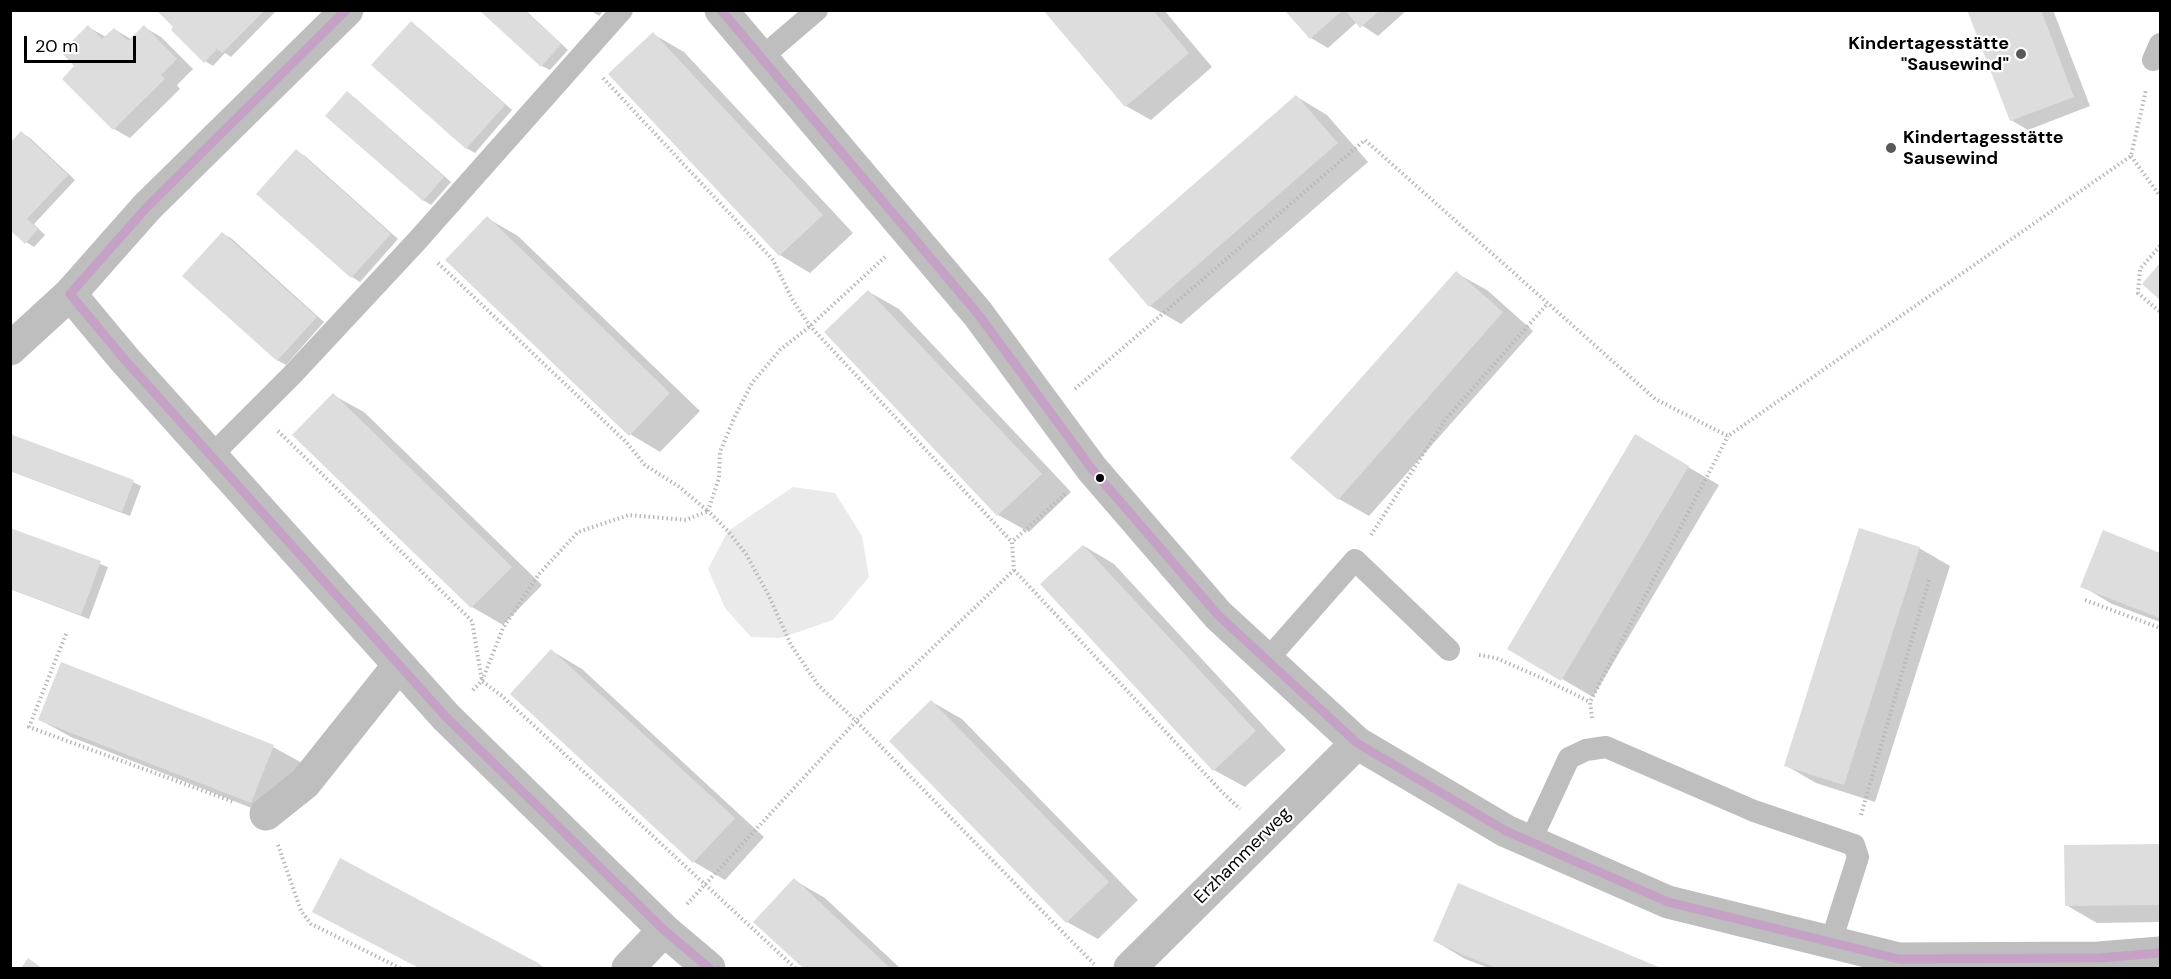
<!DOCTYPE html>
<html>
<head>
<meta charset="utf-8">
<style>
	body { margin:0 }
	#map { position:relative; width:2171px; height:979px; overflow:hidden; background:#fff; font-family:"DM Sans",sans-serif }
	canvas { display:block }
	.frame { position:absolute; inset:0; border:12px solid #000; pointer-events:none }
	.scale { position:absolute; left:24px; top:36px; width:112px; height:27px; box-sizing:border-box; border:3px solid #000; border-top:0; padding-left:8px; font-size:18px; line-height:21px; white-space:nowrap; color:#000; -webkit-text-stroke:4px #fff; paint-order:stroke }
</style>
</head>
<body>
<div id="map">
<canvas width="2171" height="979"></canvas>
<div class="frame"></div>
<div class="scale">20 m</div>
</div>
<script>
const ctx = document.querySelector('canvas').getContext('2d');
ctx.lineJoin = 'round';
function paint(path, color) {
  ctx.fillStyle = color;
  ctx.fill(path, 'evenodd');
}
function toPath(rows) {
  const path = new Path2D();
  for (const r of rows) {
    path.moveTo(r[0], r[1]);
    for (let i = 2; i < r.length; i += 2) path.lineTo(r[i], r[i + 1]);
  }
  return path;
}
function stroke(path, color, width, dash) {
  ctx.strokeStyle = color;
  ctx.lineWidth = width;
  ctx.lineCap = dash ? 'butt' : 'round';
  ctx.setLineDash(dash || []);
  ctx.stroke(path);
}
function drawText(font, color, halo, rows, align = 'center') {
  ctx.font = font + ' "DM Sans",sans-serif';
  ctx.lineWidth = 4.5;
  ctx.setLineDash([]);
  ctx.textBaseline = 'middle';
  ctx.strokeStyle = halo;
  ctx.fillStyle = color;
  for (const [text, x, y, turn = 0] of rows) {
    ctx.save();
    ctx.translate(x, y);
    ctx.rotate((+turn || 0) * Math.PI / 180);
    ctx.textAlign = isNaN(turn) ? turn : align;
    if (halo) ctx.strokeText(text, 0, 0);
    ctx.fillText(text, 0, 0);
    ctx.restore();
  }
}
paint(toPath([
	[793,487,835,493,862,536,869,577,833,620,781,638,751,637,725,608,708,569,728,531]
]), '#eaeaea');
paint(toPath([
	[158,10,277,10,231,57,225,53,213,66,205,61],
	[481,10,525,10,568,50,550,70,542,66],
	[590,10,604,10,599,16],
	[1045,10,1164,10,1212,67,1151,120,1126,106],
	[1289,10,1407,10,1378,36,1357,22,1328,48,1311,38,1288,12],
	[1968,10,2053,10,2090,106,2028,130,2011,120],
	[411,23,419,28,512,110,475,153,466,148],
	[88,27,106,37,114,29,131,39,144,27,161,37,193,69,177,85,180,89,130,138,114,129,76,66],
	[653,34,684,52,853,233,810,273,780,255],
	[347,93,355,98,451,182,431,205,423,200],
	[1297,97,1327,115,1368,162,1181,324,1150,306],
	[22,133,30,138,75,180,34,224,45,235,34,247,26,242],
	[297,151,305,156,398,239,360,282,352,277,258,193],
	[487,218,518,236,700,411,660,452,630,434],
	[223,234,231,238,324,322,286,365,277,360],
	[1456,273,1487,290,1533,331,1369,516,1339,499],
	[869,292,899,309,1071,492,1029,532,998,515],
	[333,395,364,412,542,585,503,625,472,607,294,435],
	[1635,436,1719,485,1593,697,1509,648],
	[10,471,133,482,141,486,130,516],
	[10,529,108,567,89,619,10,589],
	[2104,532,2160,554,2160,622,2112,604,2082,586],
	[1084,546,1114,564,1286,750,1245,787,1214,770],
	[1919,548,1950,566,1875,802,1816,783,1785,765],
	[552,651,582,669,764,837,725,880,694,862,512,694],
	[62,664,273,747,304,764,282,820,71,737,40,720],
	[932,702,962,719,1138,900,1098,939,1067,922],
	[2160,846,2160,922,2097,923,2066,905,2066,847],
	[341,860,545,968,420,968,345,929],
	[794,880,825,898,900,968,805,968,755,922],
	[1458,885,1658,968,1489,968,1465,959,1435,941]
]), '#0003');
paint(toPath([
	[156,10,265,10,222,53,217,49,204,63,171,30,173,27],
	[479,10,524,10,561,44,541,67],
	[1043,10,1153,10,1189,53,1125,107],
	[1287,10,1343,10,1310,39,1286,12],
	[1345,10,1380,10,1360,28],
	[1967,10,2041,10,2074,97,2010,121],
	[411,21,505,105,466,149,371,65],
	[88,25,102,39,114,28,128,41,144,25,177,59,161,75,165,79,113,130,62,79,74,66,61,52],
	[653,32,823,215,779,256,608,74],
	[347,91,444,177,423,201,325,116],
	[1296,95,1338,143,1149,307,1108,259],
	[21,131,68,175,27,219,38,229,25,244,10,230,10,143],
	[296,149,391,234,351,278,256,194],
	[487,216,670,393,629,436,445,260],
	[222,232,317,317,277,361,182,276],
	[2160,263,2160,300,2142,284],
	[1456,271,1503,312,1338,500,1290,458],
	[868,290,1042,474,997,516,824,332],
	[333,393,512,567,471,608,292,435],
	[10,434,134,480,122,512,10,471],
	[1635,434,1689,466,1561,681,1507,649],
	[10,528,101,561,81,615,10,589],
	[1859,528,1920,547,1844,785,1784,766],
	[2103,530,2160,553,2160,618,2080,587],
	[1083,545,1256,731,1213,771,1040,584],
	[551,649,735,818,693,863,510,694],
	[61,662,274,745,251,803,38,720],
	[931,700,1109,882,1066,923,889,741],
	[2160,844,2160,905,2065,906,2064,845],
	[340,858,540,964,538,968,419,968,312,912],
	[794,878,890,968,803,968,753,922],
	[1458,883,1661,968,1497,968,1466,956,1433,941],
	[28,958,42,968,21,968]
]), '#ddd');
stroke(toPath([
	[603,78,773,260,792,299,810,326,1012,542],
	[2131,156,2160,196],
	[2160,246,2140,269,2138,293,2160,312],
	[438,263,626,442,645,465,678,486,708,511,686,520,629,515,578,532,539,574,503,628,482,681,472,691],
	[1075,389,1365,140,1655,399,1728,436,2131,156,2146,90],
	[278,431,472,621,482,681,502,696,795,968],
	[1065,494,1012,542,1014,570,856,721,1094,964],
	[1371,535,1445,420,1548,303],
	[1014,570,1222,792,1240,809],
	[2085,600,2160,628],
	[66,634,29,727,234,802],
	[1479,655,1496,658,1544,679,1590,702],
	[1592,718,1590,702,1728,436],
	[1861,815,1929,580],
	[278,845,301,911,311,924,400,968],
	[687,904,856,721,818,685,791,645,769,596,746,554,728,531,708,511,719,478,720,452,735,416,752,383,780,350,810,326,885,257]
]), '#b8b8b8', 4, [1.5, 3]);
stroke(toPath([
	[761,58,817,10],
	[2153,60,2160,44],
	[211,456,292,375,416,242,622,10],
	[1267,660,1355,560,1449,650],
	[1530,842,1569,758,1586,750,1606,747,1754,811,1854,845,1858,857,1831,942]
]), '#bebebe', 22);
stroke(toPath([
	[721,10,978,314,1092,469,1218,615,1357,743,1506,831,1668,902,1899,959,2099,958,2160,953],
	[70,294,125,360,446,717,664,930,709,968],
	[10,349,70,294,147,207,347,10],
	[266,814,305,783,399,665],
	[628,968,664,930],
	[1130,968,1357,743]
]), '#bebebe', 33);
stroke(toPath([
	[346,10,147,207,70,294,125,360,446,717,664,930,709,968],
	[721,10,978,314,1092,469,1218,615,1357,743,1506,831,1668,902,1899,959,2099,958,2160,953]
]), '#c6a1c6', 9);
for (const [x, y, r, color] of [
	[2021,54,6,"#595959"],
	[1891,148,6,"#595959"],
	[1100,478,5,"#000"]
]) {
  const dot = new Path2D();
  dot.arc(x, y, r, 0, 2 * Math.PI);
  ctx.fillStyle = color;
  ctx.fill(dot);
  stroke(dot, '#fff', 2);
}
drawText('bold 18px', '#000', '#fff', [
	["Kindertagesstätte",2009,44],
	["\"Sausewind\"",2009,65],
	["Kindertagesstätte",1903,138,"left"],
	["Sausewind",1903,159,"left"]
], 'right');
drawText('18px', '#000', '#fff', [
	["Erzhammerweg",1243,856,-45]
]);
</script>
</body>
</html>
